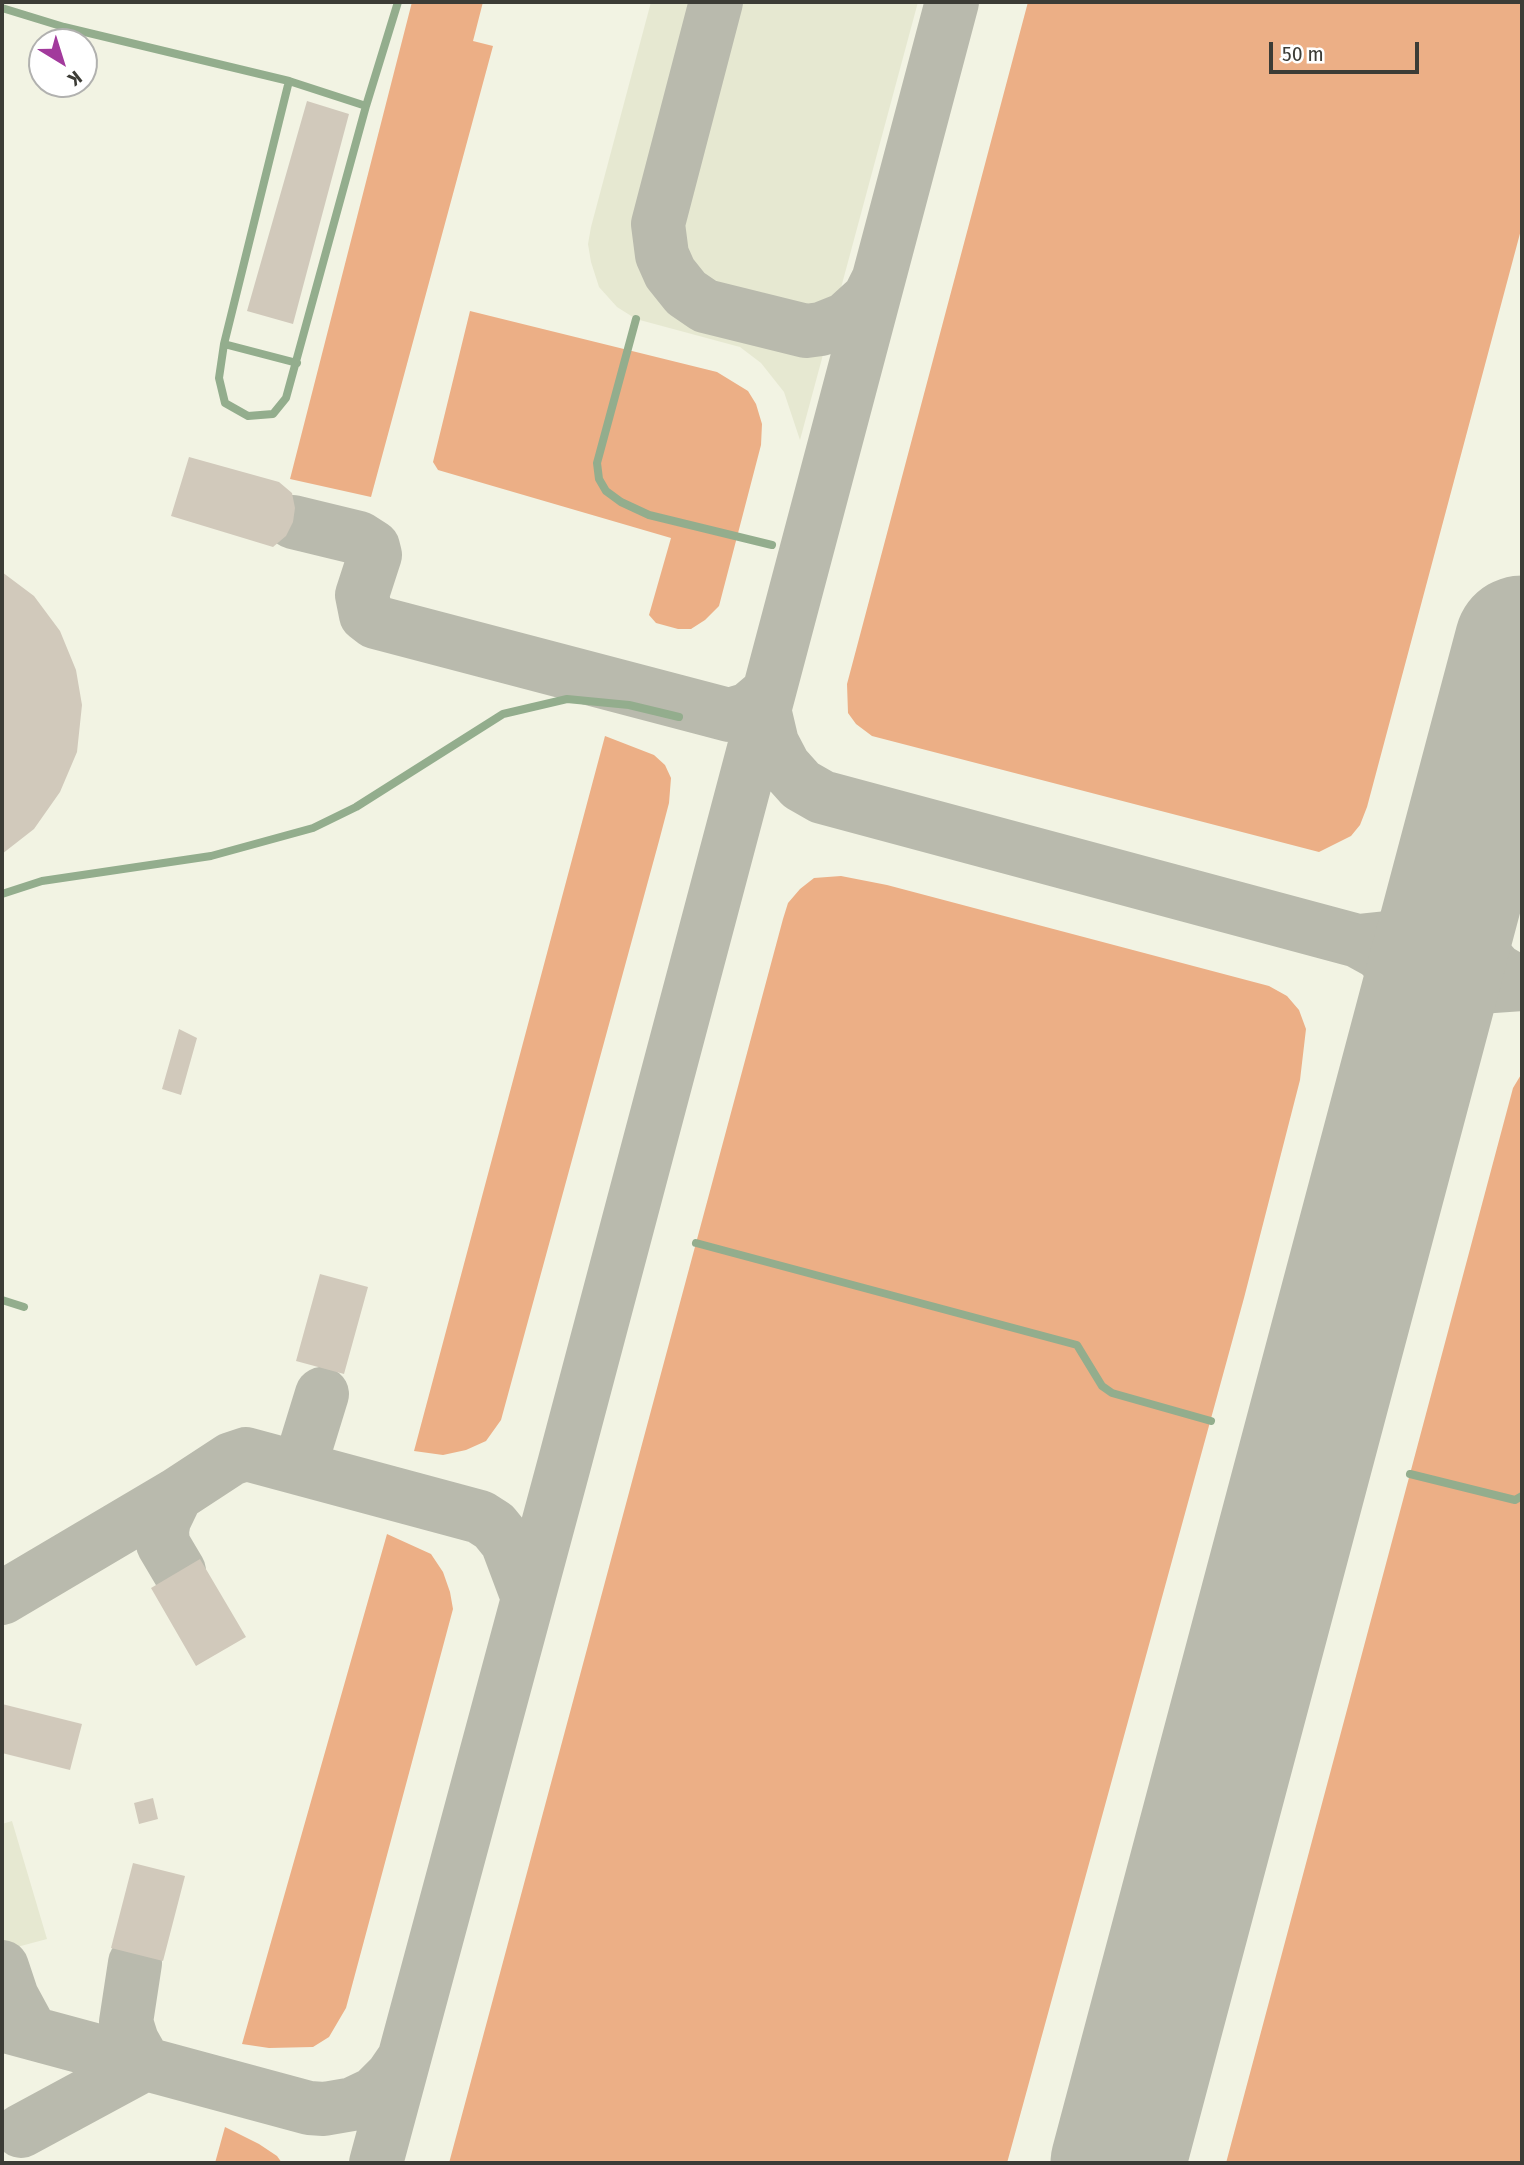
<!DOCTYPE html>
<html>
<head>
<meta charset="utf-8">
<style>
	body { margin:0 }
	#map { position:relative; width:1524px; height:2165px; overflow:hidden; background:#f2f3e3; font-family:"Fira Sans Condensed",sans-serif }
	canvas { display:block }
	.frame { position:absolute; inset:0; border:4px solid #3c3c36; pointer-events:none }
	.north { position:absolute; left:28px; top:28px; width:70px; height:70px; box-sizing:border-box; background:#fff; border:2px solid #b1b1af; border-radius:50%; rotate:142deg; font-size:19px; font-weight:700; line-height:28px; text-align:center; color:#3c3c36 }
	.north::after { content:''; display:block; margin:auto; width:24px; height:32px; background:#a23a9c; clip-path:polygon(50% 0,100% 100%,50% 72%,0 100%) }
	.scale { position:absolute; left:1269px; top:42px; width:150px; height:32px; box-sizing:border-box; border:4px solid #3c3c36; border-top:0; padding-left:9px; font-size:21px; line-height:24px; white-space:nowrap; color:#3c3c36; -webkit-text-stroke:5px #fff; paint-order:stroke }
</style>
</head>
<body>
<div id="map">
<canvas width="1524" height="2165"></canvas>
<div class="frame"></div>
<div class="north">K</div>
<div class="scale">50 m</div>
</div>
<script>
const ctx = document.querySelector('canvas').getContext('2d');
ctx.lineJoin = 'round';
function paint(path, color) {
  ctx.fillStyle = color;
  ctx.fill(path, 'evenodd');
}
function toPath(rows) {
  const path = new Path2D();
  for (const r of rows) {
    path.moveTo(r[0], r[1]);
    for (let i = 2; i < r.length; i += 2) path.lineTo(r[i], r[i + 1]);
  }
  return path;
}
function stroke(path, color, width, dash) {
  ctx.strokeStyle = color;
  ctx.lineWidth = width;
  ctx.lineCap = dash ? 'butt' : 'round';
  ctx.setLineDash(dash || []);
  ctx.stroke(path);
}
paint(toPath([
	[651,2,918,2,800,440,784,392,761,363,740,347,636,319,617,307,599,287,591,262,588,244,591,227],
	[12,1821,47,1939,2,1951,2,1824]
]), '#e6e8d1');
paint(toPath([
	[412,2,483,2,473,41,493,46,371,497,290,479],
	[1028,2,1522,2,1522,226,1367,807,1360,825,1351,836,1319,852,872,736,856,724,848,713,847,684],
	[470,311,717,372,748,391,756,404,762,424,761,445,719,606,705,620,691,629,678,629,656,623,649,615,671,538,438,470,433,462],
	[605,736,654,755,665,765,671,778,669,803,659,841,501,1420,486,1441,466,1450,443,1455,414,1451],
	[841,876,887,885,1269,986,1287,996,1299,1010,1306,1029,1300,1080,1244,1298,1007,2163,449,2163,783,919,788,903,800,889,814,878],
	[1522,1073,1522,2163,1226,2163,1513,1088],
	[387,1534,431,1554,443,1572,450,1592,453,1609,346,2008,329,2037,313,2047,269,2048,242,2044],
	[225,2127,259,2144,277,2156,282,2163,215,2163]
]), '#ecaf86');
stroke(toPath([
	[716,2,658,224,662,255,670,273,686,293,705,306,806,331,821,329,846,319,869,298,878,280],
	[293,522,359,538,373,547,375,555,362,595,366,615,375,622,729,715,749,709,768,693],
	[764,709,772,743,784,766,801,785,822,797,1358,941,1378,952,1389,963,1404,986,1421,1027,1444,1007,1479,987,1522,984],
	[1457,889,1466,922,1481,952,1497,970,1519,983],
	[1358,941,1396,937,1407,932,1444,904,1457,889],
	[306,1446,322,1394],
	[176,1495,164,1520,162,1531,163,1544,179,1571],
	[2,1598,176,1495,231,1459,246,1454,480,1517,494,1526,507,1542,528,1598],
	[2,1967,12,1997,31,2032],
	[2,2025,309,2108,324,2109,353,2104,374,2094,392,2076,403,2060],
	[21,2131,145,2064,132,2041,126,2022,135,1963],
	[376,2163,564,1465,952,2]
]), '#b9baad', 54);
stroke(toPath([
	[1118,2163,1522,643]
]), '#b9baad', 135);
paint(toPath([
	[307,101,349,114,293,324,247,311],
	[189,457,279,482,292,493,295,508,293,522,286,536,273,547,171,516],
	[2,572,34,596,60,631,76,670,82,705,77,752,60,792,34,829,2,854],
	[179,1029,197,1038,181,1095,162,1089],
	[320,1274,368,1287,344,1374,296,1361],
	[200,1559,246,1637,196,1666,151,1588],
	[2,1704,82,1724,70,1770,2,1753],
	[153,1798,158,1819,139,1824,134,1803],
	[133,1863,185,1876,163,1961,111,1948]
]), '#d1c9bb');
stroke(toPath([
	[2,8,64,27,289,81,366,106],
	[289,81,224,344,219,378,225,403,248,416,273,414,286,398,366,106,398,2],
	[636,319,597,463,599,479,606,491,621,502,649,515,772,545],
	[224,344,297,363],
	[2,894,42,881,211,856,313,828,356,807,503,714,567,699,629,705,679,717],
	[696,1243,1077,1345,1102,1386,1112,1393,1211,1421],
	[2,1300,24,1307],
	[1410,1474,1515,1500,1522,1496]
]), '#93ad8d', 8);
</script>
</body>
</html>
